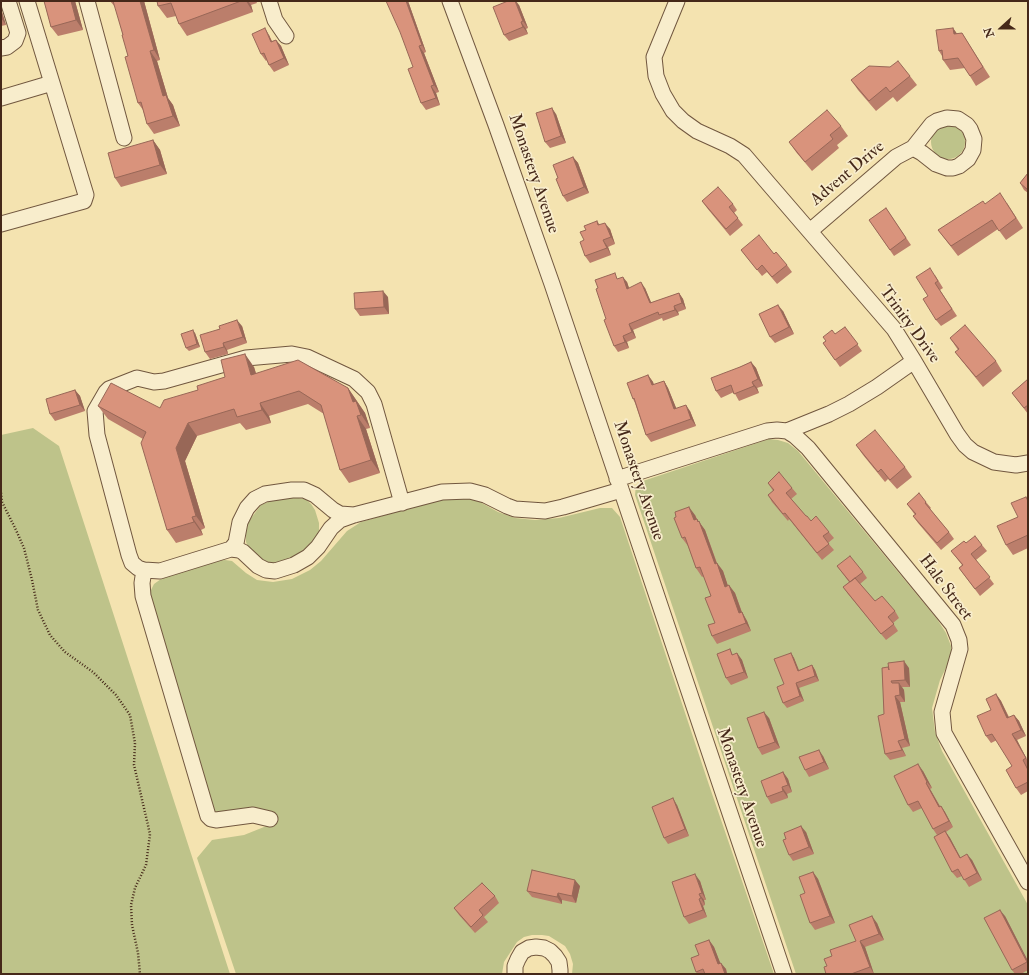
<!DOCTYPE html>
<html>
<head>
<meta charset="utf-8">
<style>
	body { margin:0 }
	#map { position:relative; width:1029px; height:975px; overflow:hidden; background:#f4e3b0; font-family:"IM FELL Double Pica",serif }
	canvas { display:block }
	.frame { position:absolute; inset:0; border:2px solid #452819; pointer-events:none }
	.north { position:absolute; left:981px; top:8px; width:40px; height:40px; -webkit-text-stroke:3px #f8edcc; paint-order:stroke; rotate:249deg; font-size:11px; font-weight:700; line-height:16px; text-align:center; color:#452819 }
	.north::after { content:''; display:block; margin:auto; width:14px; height:18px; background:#452819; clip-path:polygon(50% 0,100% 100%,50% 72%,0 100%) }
</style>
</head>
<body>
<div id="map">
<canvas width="1029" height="975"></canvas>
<div class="frame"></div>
<div class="north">N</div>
</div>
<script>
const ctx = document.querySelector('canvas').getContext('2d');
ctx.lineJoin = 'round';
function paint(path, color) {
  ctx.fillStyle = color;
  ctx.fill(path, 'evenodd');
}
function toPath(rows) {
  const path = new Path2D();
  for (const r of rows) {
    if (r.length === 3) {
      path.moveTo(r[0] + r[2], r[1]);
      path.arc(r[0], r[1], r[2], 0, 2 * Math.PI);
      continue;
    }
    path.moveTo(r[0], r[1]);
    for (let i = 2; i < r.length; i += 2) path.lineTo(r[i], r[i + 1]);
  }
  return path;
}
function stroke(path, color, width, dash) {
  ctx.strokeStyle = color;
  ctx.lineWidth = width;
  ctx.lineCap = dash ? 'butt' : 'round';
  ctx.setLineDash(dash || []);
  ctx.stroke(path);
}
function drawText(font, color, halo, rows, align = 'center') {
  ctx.font = font + ' "IM FELL Double Pica",serif';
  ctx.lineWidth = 3.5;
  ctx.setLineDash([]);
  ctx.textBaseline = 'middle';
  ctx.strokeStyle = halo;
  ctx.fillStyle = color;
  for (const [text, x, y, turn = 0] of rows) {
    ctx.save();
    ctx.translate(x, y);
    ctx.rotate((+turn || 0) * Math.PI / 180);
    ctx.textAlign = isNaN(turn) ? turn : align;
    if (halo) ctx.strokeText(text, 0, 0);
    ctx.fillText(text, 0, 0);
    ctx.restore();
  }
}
paint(toPath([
	[948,142,17],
	[33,428,59,446,230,974,1,974,1,435],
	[769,439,778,440,788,443,798,451,937,619,946,633,951,646,951,652,950,660,940,680,932,708,935,732,942,751,1028,905,1028,974,796,974,635,495,636,485,643,481],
	[291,497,306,499,311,504,315,510,319,523,319,531,316,539,300,554,280,564,264,564,249,549,246,542,246,532,249,521,261,505,273,500],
	[467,498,480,502,498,512,515,518,535,520,559,518,600,508,612,508,620,517,709,785,774,974,572,974,573,964,570,954,565,946,549,936,542,935,532,935,524,937,517,942,504,962,502,974,236,974,197,858,212,840,244,835,274,823,232,812,216,812,211,808,152,602,150,592,154,584,161,579,216,561,225,560,232,561,246,573,257,580,273,582,292,579,310,570,321,561,347,531,361,522,442,499]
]), '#bec38a');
const minor = toPath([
	[87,1,124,138],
	[269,1,275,20,286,36],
	[450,1,496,125,552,284,784,974],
	[677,1,654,57,656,76,663,94,673,111,683,121,697,131,730,146,744,155,768,183,894,329,914,361,957,434,965,445,973,452,994,462,1016,465,1028,463],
	[1,48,7,47,15,41,18,33,8,1],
	[1,98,52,83,27,1],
	[1,224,84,201,86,195,52,83],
	[810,231,896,157,913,148,932,124,937,121,947,118,958,119,967,125,970,129,974,139,973,150,968,159,959,166,953,168,947,168,936,164,922,153,913,148],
	[787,431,829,414,849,404,877,387,914,361],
	[617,479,767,431,777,430,787,431,795,436,808,448,953,625,959,640,960,649,942,712,944,733,1028,882],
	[354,515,340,514,333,510,315,495,304,490,292,490,265,494,255,499,247,508,240,522,236,543,231,549,239,550,243,552,258,566,266,570,275,571,294,565,308,557,318,547,331,528,340,520,354,515,442,492,470,491,485,495,507,506,515,509,545,511,563,507,621,490],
	[231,549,160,571,144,570,138,568,132,563,129,555,97,435,95,411,106,392,109,389,137,378,154,382,164,381,246,358,292,354,307,357,354,379,368,392,374,404,402,503],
	[144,570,142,583,143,596,208,816,211,819,216,820,253,815,270,819],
	[515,974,515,966,518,959,522,952,529,948,536,947,544,948,550,951,555,956,559,962,560,970,560,974]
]);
stroke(minor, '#71573f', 17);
stroke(toPath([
	[1,493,2,502,16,530,24,548,32,580,38,610,50,635,65,652,93,672,116,695,130,715,135,743,134,765,150,834,146,865,135,888,131,905,132,925,138,953,140,974]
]), '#452819', 2.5, [1, 2]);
stroke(minor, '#f8edcc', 15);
paint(toPath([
	[44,1,75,1,83,30,58,36,51,27],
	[110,1,144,1,160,60,157,61,168,98,173,105,180,126,154,134,147,124,143,110,138,103,128,56,116,8],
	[157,1,256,1,257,3,251,5,253,12,187,36,179,24,176,16,167,18,158,6],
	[408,1,426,52,424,53,439,92,436,93,440,105,426,110,421,103,413,67],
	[519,5,528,28,526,29,528,34,509,41,504,35],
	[1,9,6,25,1,26],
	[953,28,957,34,962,33,990,77,976,86,965,68,950,70,943,60,942,56,939,51],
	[269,35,272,41,276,40,281,46,289,65,274,72,269,65,267,60,266,61,261,54],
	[910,76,917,85,897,102,893,97,876,111,858,90,851,80],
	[556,114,566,143,550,148,545,142],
	[841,126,848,136,837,145,839,148,812,171,796,152,789,142],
	[153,140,160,150,167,174,121,187,115,178],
	[573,157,578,163,589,193,567,202,563,196,558,178],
	[1028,173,1028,193,1024,190,1020,183],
	[702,201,733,204,737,210,734,213,743,225,730,236,707,208],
	[1007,203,1023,228,1006,240,998,229,958,256,938,230,985,204],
	[886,208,911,245,894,256,869,220],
	[597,221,600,225,610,229,615,244,608,247,611,255,590,263,585,256,584,240,586,230],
	[741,250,774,254,787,265,792,272,777,284,767,272,762,276],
	[935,275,943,288,940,290,957,316,941,326,936,320,928,296],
	[619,278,627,282,629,288,645,288,651,303,679,293,683,299,686,309,678,312,679,315,663,321,662,318,633,330,636,338,627,342,629,348,618,352,614,346],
	[388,297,389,314,360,316,355,309],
	[783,311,794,334,775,343,770,337],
	[242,326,247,343,227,350,228,354,210,359,205,352,220,329],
	[845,327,862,351,840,367,823,343],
	[195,333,200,347,189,351,186,348],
	[950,338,996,361,1002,371,983,387,962,361,955,352,958,350],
	[751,362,756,368,763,386,757,388,759,393,739,401,734,392,721,398,716,391,740,367],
	[254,367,256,373,348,388,365,413,370,428,366,429,380,473,349,483,340,470,324,414,308,404,269,416,271,423,246,430,240,423,197,436,185,461,205,528,201,530,203,535,176,543,167,530,143,439,108,419,98,406,160,408,225,377],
	[648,375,653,382,654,385,664,381,668,388,676,408,690,411,696,426,651,442,646,435,635,403,633,399],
	[1028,379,1028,414,1012,393],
	[75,390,80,396,85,411,55,421,50,414],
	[856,445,905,467,912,477,897,489,888,479,885,482,863,455],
	[768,483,792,488,797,494,791,499,806,516,811,521,829,532,834,538,828,543,834,550,822,560,789,519,788,521,772,502,768,495,773,491],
	[1026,497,1028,499,1028,548,1013,555,1006,545],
	[926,502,931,508,930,509,949,532,954,539,941,550,918,523,913,516,915,515,907,504],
	[695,515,697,519,705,530,717,563,723,571,728,586,735,593,742,612,747,621,751,631,717,644,712,636,715,623,711,596,704,576,702,577,696,568,688,546,682,538],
	[966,543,982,545,987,551,976,560,994,584,980,596,959,568,962,565,951,551],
	[837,566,863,572,867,578,860,584,875,601,895,611,899,618,893,623,898,631,886,640,848,594,843,587,849,582],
	[730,649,733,655,737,653,742,660,748,678,731,685,726,678],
	[791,653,794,658,799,670,812,665,815,670,819,681,799,688,804,701,787,708,783,703,784,684],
	[882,668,909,668,910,687,902,687,904,690,905,702,900,702,910,746,902,748,906,756,890,760,885,754,884,714],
	[996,694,1001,701,1009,717,1014,715,1019,721,1026,736,1017,740,1028,761,1028,766,1027,767,1028,768,1028,791,1021,795,1016,788,1012,766,997,740,991,743,986,736,991,710],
	[769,718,780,748,762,755,758,748],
	[823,756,829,769,809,777,805,770],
	[923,771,932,788,930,789,940,806,941,806,945,812,953,827,946,832,950,838,960,857,972,860,982,880,969,887,962,876,957,878,952,872,937,835,933,829,922,808,913,812,908,805],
	[783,772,788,779,792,792,787,794,788,798,771,804,767,797],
	[677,805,689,836,668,844,664,838],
	[806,832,814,854,793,861,789,855],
	[813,872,818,879,835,923,815,930,810,923,805,893],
	[700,881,706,900,704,900,705,905,703,906,707,917,689,924,684,917],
	[580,886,576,903,562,900,562,904,532,897,527,891],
	[495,896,499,903,484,917,488,922,475,933,459,915,454,908],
	[1005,916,1028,961,1028,970,1021,974,1015,974,1012,970],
	[877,923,884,940,865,947,874,974,826,974,832,956,856,941],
	[709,940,714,947,720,963,726,969,727,974,698,974,696,972,699,955]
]), '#bb7e6b');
paint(toPath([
	[71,1,75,1,83,30,76,20],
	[140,1,144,1,160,60,154,50],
	[246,1,248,1,251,5,253,12],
	[406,1,408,1,426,52,422,45],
	[515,1,516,1,519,5,528,28,523,21],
	[1,9,6,25,1,18],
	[521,22,526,29,528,34,523,27],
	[265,28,269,35,275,49,271,42],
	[953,28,960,38,954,34],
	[276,40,281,46,289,65,284,58],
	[419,46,424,53,439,92,434,85],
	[150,51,157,61,168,98,173,105,180,126,173,116,163,96],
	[431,86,436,93,440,105,436,98],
	[552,108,556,114,566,143,561,136],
	[153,140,160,150,167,174,160,165],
	[573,157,578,163,589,193,584,187],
	[605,223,610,229,615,244,611,237],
	[603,240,608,247,611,255,607,248],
	[623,277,627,282,631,294,627,289],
	[641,282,645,288,654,309,650,303],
	[383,291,388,297,389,314,384,307],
	[679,293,683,299,686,309,682,303],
	[778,305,783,311,794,334,789,327],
	[674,306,678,312,679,315,675,310],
	[237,320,242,326,247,343,243,337],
	[629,324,633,330,636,338,632,332],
	[193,330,195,333,200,347,197,344],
	[623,336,627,342,629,348,625,342],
	[223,343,227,350,228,354,224,347],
	[245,354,254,367,260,388,251,375],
	[751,362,756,368,763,386,758,379],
	[648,375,653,382,656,392,652,385],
	[664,381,668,388,679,415,674,409],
	[752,382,757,388,759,393,754,386],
	[348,388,365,413,370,428,353,402],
	[75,390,80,396,85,411,80,405],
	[260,403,269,416,271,423,262,410],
	[686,405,690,411,696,426,691,419],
	[357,416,366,429,380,473,371,460],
	[188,423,197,436,185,461,205,528,196,516,176,448],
	[689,507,695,515,700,528,694,520],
	[192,517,201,530,203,535,194,522],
	[697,519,705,530,718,567,717,563,723,571,731,595,725,587,715,564],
	[729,585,735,593,742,613,742,612,747,621,751,631,739,613],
	[737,653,742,660,748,678,744,672],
	[791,653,794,658,801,676,798,671],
	[904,661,909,668,910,687,905,680],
	[812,665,815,670,819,681,815,676],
	[796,683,799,688,804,701,800,696],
	[899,683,904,690,905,702,900,695],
	[996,694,1001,701,1012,725,1007,718],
	[895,696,900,702,910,746,905,739],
	[764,712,769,718,780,748,775,742],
	[1014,715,1019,721,1026,736,1021,730],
	[1012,734,1017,740,1028,762,1026,758],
	[898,741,902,748,906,756,902,750],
	[819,750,823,756,829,769,824,762],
	[918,764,923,771,932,788,927,782],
	[783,772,788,779,792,792,788,785],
	[926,783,930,789,944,814,939,807],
	[782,787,787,794,788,798,783,791],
	[673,798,677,805,689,836,685,829],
	[941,806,945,812,953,827,949,821],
	[801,826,806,832,814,854,809,847],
	[945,831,950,838,964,864,960,858],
	[967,854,972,860,982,880,977,873],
	[813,872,818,879,835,923,830,916],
	[695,874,700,881,706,900,702,893],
	[575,880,580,886,576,903,572,896],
	[558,893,562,900,562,904,557,897],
	[699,894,704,900,705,905,701,898],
	[699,899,703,906,707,917,703,910],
	[1000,910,1005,916,1028,961,1028,963],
	[872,916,877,923,884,940,879,934],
	[709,940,714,947,723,970,718,964],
	[860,941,865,947,874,974,870,967],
	[721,963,726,969,727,974,725,974]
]), '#986757');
const building = toPath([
	[44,1,71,1,76,20,51,27,44,1],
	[113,1,140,1,154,50,150,51,163,96,166,95,173,116,147,124,141,102,138,103,125,57,128,56,122,35,123,35,113,1],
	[157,1,241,1,179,24,171,3,158,6,157,1],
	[386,1,406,1,422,45,419,46,434,85,431,86,436,98,421,103,408,69,413,67,400,32,386,1],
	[508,1,515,1,523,21,521,22,523,27,504,35,493,7,508,1],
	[265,28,271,42,276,40,284,58,269,65,264,53,261,54,252,34,265,28],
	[953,28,954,34,962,33,983,67,970,76,958,58,943,60,942,50,939,51,936,30,953,28],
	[898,61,910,76,890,92,886,87,869,101,851,80,869,66,890,67,898,61],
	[552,108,561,136,545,142,536,113,552,108],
	[827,110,841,126,830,135,833,139,805,162,789,142,827,110],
	[153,140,160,165,115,178,108,153,153,140],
	[573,157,584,187,563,196,556,179,558,178,553,165,573,157],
	[1028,173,1028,190,1020,183,1028,173],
	[718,187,733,204,729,207,738,218,726,229,702,201,718,187],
	[1000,193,1016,218,999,231,992,220,951,246,938,230,983,201,985,204,1000,193],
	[886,208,906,238,890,250,869,220,886,208],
	[597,221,598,225,605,223,611,237,603,240,607,248,585,256,580,242,584,240,580,232,586,230,584,226,597,221],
	[759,235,774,254,776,252,787,265,772,277,762,265,757,270,741,250,759,235],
	[930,268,938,281,935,283,952,309,936,320,923,299,928,296,916,277,930,268],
	[615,273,617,279,623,277,627,289,641,282,650,303,679,293,682,303,674,306,675,310,659,315,658,312,629,324,632,332,623,336,625,342,614,346,604,320,606,319,596,289,598,288,595,280,615,273],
	[383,291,384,307,355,309,354,293,383,291],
	[778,305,789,327,770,337,759,314,778,305],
	[237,320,243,337,223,343,224,347,205,352,200,335,220,329,219,326,237,320],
	[965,325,996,361,976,377,955,352,959,349,950,338,965,325],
	[845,327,858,344,835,360,823,343,826,341,823,337,832,330,835,334,845,327],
	[193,330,197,344,186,348,181,334,193,330],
	[245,354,251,375,298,360,348,388,353,402,356,401,361,415,357,416,371,460,340,470,321,405,299,391,260,403,262,410,237,417,234,409,188,423,176,448,196,516,192,517,194,522,167,530,141,443,146,432,98,406,111,383,160,408,164,400,198,390,197,386,225,377,221,360,245,354],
	[751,362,758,379,752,382,754,386,734,394,731,385,716,391,711,378,740,367,751,362],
	[648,375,652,385,664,381,674,409,686,405,691,419,646,435,634,398,633,399,627,383,648,375],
	[1028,379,1028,405,1024,408,1012,393,1028,379],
	[75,390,80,405,50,414,46,399,75,390],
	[875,430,905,467,890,480,881,469,878,472,856,445,875,430],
	[779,472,792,488,786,493,806,516,807,516,811,521,816,516,829,532,823,536,829,544,817,553,785,513,783,514,768,495,774,490,768,483,779,472],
	[919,493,926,502,925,503,949,532,937,543,913,516,916,514,907,504,919,493],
	[1026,497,1028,501,1028,535,1006,545,997,526,1018,517,1011,503,1026,497],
	[689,507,694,520,697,519,698,522,699,521,715,564,717,563,725,587,729,585,739,613,742,612,746,623,712,636,708,625,715,623,705,598,711,596,700,567,696,568,685,537,682,538,674,518,676,517,675,512,689,507],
	[975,536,982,545,971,554,990,577,975,589,959,568,963,565,951,551,964,541,966,543,975,536],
	[850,556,863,572,850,582,837,566,850,556],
	[855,578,875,601,882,596,895,611,888,617,894,624,881,634,843,587,855,578],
	[730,649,732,655,737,653,744,672,726,678,717,654,730,649],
	[791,653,798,671,812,665,815,676,796,683,800,696,783,703,777,687,784,684,774,659,791,653],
	[904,661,905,680,891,681,892,683,899,683,900,695,895,696,905,739,898,741,902,750,885,754,878,716,884,714,882,668,888,667,889,670,888,663,904,661],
	[996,694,1007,718,1014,715,1021,730,1012,734,1026,758,1023,760,1028,770,1028,782,1016,788,1006,770,1012,766,992,734,986,736,977,716,991,710,986,699,996,694],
	[764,712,775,742,758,748,747,718,764,712],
	[819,750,824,762,805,770,799,757,819,750],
	[918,764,927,782,926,783,939,807,941,806,949,821,933,829,918,801,908,805,894,776,918,764],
	[783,772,788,785,782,787,783,791,767,797,761,781,783,772],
	[673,798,685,829,664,838,652,807,673,798],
	[801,826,809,847,789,855,783,840,786,839,784,833,801,826],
	[945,831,960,858,967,854,977,873,964,880,958,869,952,872,934,837,945,831],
	[532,870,575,880,572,896,558,893,557,897,527,891,532,870],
	[813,872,830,916,810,923,800,895,805,893,799,877,813,872],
	[695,874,702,893,699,894,701,898,699,899,703,910,684,917,672,882,695,874],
	[482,883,495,896,479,910,483,915,471,927,454,908,482,883],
	[1000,910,1027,962,1012,970,984,918,1000,910],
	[872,916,879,934,860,941,870,967,851,974,826,974,824,967,827,966,824,959,832,956,830,950,856,941,849,925,872,916],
	[709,940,718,964,721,963,725,974,705,974,703,969,696,972,691,958,699,955,695,945,709,940]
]);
paint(building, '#d9937c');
stroke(building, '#986757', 1);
drawText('17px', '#452819', '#f8edcc', [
	["Monastery Avenue",533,174,71],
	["Advent Drive",848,174,-40],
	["Trinity Drive",909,325,54],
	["Monastery Avenue",638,481,71],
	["Hale Street",945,588,53],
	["Monastery Avenue",741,788,71]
]);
</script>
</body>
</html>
